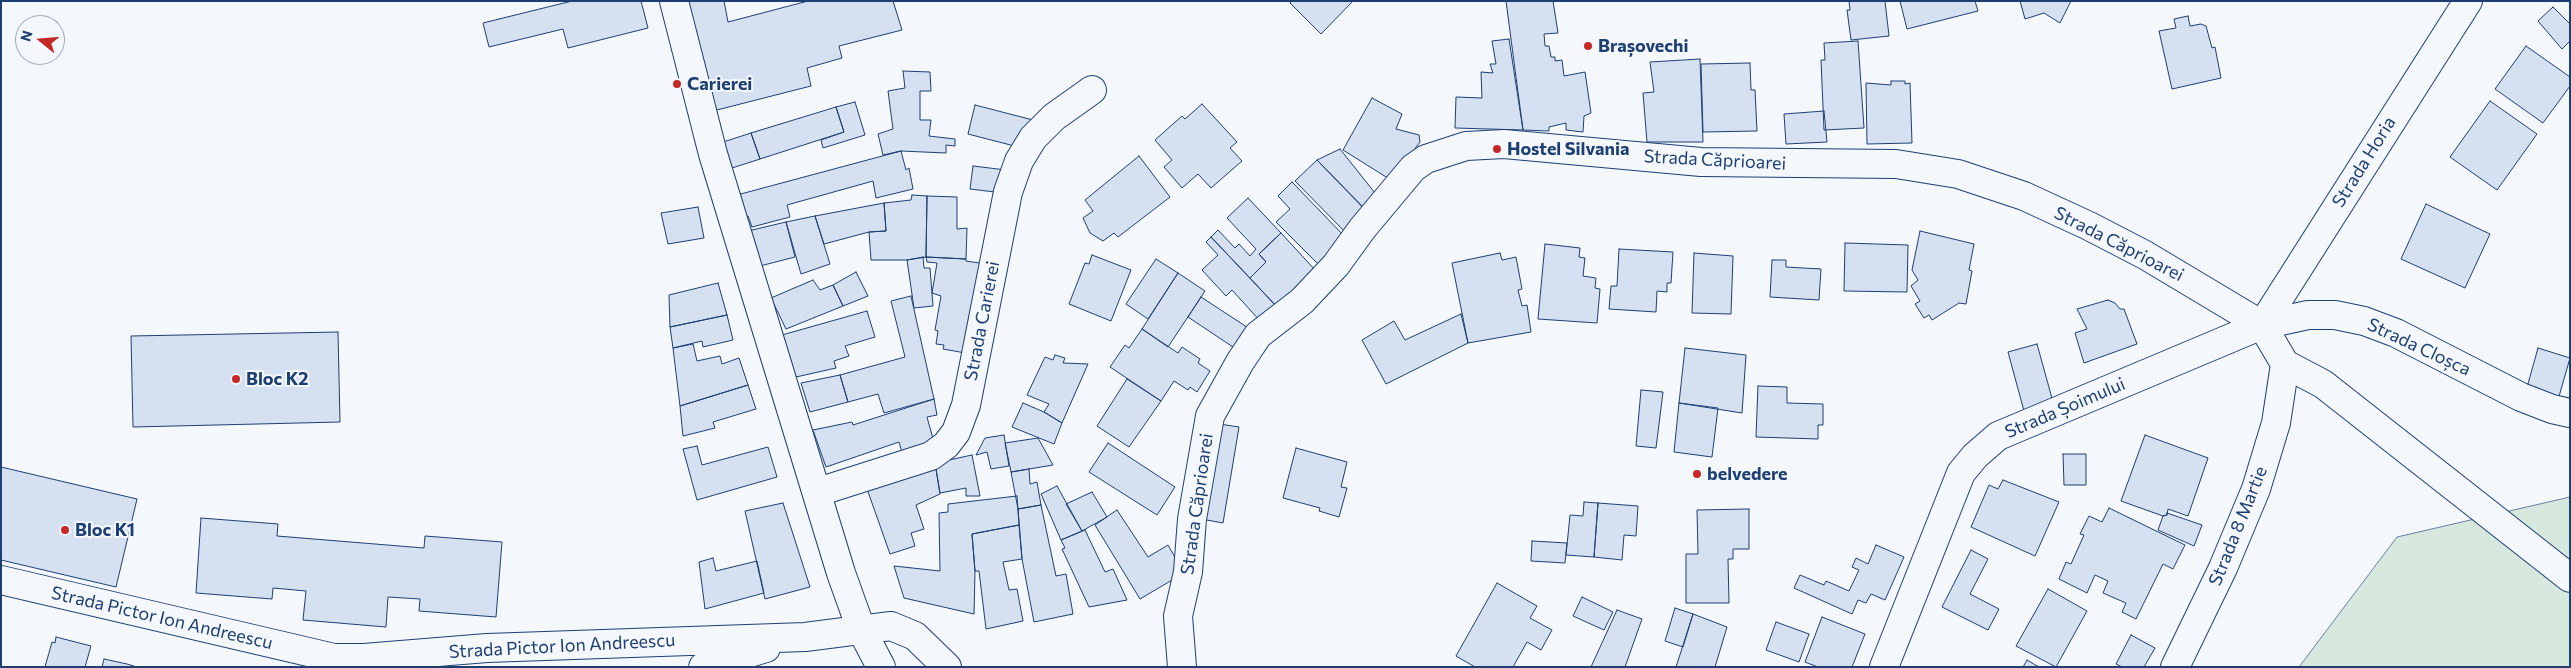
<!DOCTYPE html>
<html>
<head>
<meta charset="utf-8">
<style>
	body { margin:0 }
	#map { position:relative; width:2571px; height:668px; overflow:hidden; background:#f4f7fb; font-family:Commissioner,sans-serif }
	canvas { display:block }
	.frame { position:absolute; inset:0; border:2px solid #1d3f73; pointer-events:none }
	.north { position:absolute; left:15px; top:15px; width:50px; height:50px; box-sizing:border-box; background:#f4f7fb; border:1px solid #9eadc5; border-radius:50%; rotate:287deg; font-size:14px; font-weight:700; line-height:20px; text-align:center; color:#1d3f73 }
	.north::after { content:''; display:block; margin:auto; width:18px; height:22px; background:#c62828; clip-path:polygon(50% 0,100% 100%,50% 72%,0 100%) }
</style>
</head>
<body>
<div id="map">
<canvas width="2571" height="668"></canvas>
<div class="frame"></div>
<div class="north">N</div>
</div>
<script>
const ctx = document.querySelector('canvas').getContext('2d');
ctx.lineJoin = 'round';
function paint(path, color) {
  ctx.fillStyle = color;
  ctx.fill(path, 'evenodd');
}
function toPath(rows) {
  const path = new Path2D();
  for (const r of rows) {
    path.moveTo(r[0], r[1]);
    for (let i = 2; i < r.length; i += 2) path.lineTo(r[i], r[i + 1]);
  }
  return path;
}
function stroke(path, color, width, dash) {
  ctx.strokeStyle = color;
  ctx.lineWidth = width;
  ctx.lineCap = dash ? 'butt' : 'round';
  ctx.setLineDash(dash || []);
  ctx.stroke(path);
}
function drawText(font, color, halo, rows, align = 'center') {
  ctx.font = font + ' Commissioner,sans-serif';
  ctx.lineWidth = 4;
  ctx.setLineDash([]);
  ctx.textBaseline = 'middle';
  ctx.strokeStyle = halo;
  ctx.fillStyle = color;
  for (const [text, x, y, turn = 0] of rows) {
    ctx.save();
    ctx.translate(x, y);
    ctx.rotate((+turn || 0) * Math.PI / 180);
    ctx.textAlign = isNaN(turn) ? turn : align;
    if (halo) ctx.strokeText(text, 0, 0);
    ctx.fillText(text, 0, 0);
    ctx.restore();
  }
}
const green = toPath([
	[2570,497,2570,667,2299,667,2397,537,2570,497]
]);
paint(green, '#d7e8df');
stroke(green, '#687fa3', 1);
const building = toPath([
	[572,1,641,1,648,28,568,48,563,29,489,47,483,23,572,1],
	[684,1,724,1,728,22,808,1,893,1,902,30,839,46,842,58,807,68,811,86,709,112,684,1],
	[1292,1,1353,1,1321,34,1290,3,1292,1],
	[1506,1,1553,1,1558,33,1544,34,1545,46,1549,46,1551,57,1555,57,1555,61,1562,60,1564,76,1585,72,1591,113,1584,116,1583,132,1566,130,1566,123,1549,127,1549,131,1523,130,1506,1],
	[1849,1,1885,1,1889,36,1851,40,1847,10,1850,10,1849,1],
	[1900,1,1975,1,1978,11,1907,29,1900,1],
	[2020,1,2071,1,2060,23,2044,13,2025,19,2020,1],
	[2553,7,2570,24,2570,41,2562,49,2538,21,2553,7],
	[2188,16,2190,26,2201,24,2206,26,2212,48,2215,47,2221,78,2172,89,2159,31,2176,28,2174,19,2188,16],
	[1509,39,1523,130,1455,128,1456,97,1482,98,1481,72,1493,73,1490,64,1496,64,1492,41,1509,39],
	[1858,41,1864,128,1824,130,1821,60,1825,60,1824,43,1858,41],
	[2526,46,2570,77,2570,86,2543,123,2495,89,2526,46],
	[1700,59,1703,142,1647,142,1643,93,1654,92,1650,62,1700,59],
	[1750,63,1751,90,1755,90,1757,131,1703,132,1701,64,1750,63],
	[903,71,930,72,931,91,920,91,920,120,931,120,929,136,955,139,955,146,946,145,946,153,901,151,883,155,878,134,893,129,888,91,905,88,903,71],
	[1891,81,1905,81,1905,84,1910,83,1912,143,1867,144,1866,83,1891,85,1891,81],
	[1372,98,1402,114,1396,129,1419,135,1420,142,1391,180,1343,150,1372,98],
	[2490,101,2537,134,2497,190,2450,157,2490,101],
	[855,102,865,135,823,148,821,140,844,132,836,107,855,102],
	[1202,104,1237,142,1230,148,1242,161,1211,188,1198,174,1182,188,1164,167,1172,160,1155,140,1182,116,1185,119,1202,104],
	[975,105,1033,120,1026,149,968,134,975,105],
	[836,107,844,132,760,159,751,133,836,107],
	[1824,111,1827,142,1786,144,1784,114,1824,111],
	[751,133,760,159,729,169,720,143,751,133],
	[1340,149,1379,198,1367,211,1317,160,1340,149],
	[901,151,906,170,909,168,913,189,876,198,873,181,787,205,790,217,752,227,748,216,744,218,737,195,901,151],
	[1139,156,1170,197,1118,237,1114,233,1103,241,1090,233,1083,218,1093,211,1085,200,1139,156],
	[1317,160,1371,216,1349,236,1295,181,1317,160],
	[973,166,1006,170,1003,193,970,189,973,166],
	[1292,182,1347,239,1321,267,1276,222,1290,209,1278,196,1292,182],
	[912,195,927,196,926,257,907,260,871,260,869,232,886,231,884,203,911,200,912,195],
	[927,196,957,197,957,229,967,228,966,259,926,257,927,196],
	[1248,198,1281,233,1259,254,1266,262,1250,278,1211,237,1218,230,1235,248,1239,244,1250,256,1256,249,1227,218,1248,198],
	[884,203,886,231,869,232,824,244,815,216,884,203],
	[2426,204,2490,234,2465,288,2401,259,2426,204],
	[698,207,704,238,668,244,661,213,698,207],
	[815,216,830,264,801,274,786,222,815,216],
	[786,222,795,257,760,266,748,231,786,222],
	[1920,231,1974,244,1969,270,1972,271,1966,304,1959,303,1932,320,1929,315,1924,318,1915,304,1920,301,1911,286,1918,280,1912,270,1920,231],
	[1281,233,1316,271,1277,307,1250,278,1266,262,1259,254,1281,233],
	[1211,237,1277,307,1261,322,1232,290,1226,296,1202,270,1218,255,1206,242,1211,237],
	[1845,243,1908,245,1907,292,1844,291,1845,243],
	[1545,244,1580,248,1579,257,1585,258,1583,276,1596,278,1595,288,1600,289,1597,323,1538,319,1545,244],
	[1619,249,1673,252,1671,283,1667,283,1667,292,1657,291,1656,312,1609,309,1611,286,1617,286,1619,249],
	[1500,253,1502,260,1516,257,1522,289,1518,290,1522,306,1527,305,1531,332,1468,343,1452,263,1500,253],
	[1694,253,1733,256,1731,314,1692,313,1694,253],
	[1092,255,1131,270,1111,321,1069,304,1085,263,1089,264,1092,255],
	[923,257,924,268,930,268,933,306,914,308,907,260,923,257],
	[926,257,966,259,966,261,986,264,971,354,943,349,944,345,936,344,938,331,935,330,941,296,932,293,937,263,927,262,926,257],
	[1156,259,1178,273,1148,319,1126,304,1156,259],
	[1772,260,1786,260,1786,267,1821,269,1819,300,1770,297,1772,260],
	[856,272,868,296,843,306,833,285,856,272],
	[1178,273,1205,291,1168,347,1142,329,1178,273],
	[813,280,820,290,833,285,843,306,786,329,771,298,813,280],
	[718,283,727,315,670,327,669,295,718,283],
	[911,296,934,399,884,413,878,394,848,402,840,375,905,357,891,301,911,296],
	[1201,297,1256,333,1242,353,1188,317,1201,297],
	[2108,300,2115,303,2120,309,2124,309,2137,344,2084,363,2075,333,2087,329,2077,309,2108,300],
	[867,311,875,337,845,346,849,356,834,361,836,368,796,377,782,335,867,311],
	[1461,314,1468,343,1386,384,1362,340,1394,321,1405,340,1461,314],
	[727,315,733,340,703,347,702,341,673,348,670,327,727,315],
	[1142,329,1178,353,1182,347,1200,359,1198,363,1210,371,1197,392,1190,387,1188,390,1174,381,1161,401,1110,367,1125,345,1129,348,1142,329],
	[338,332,340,422,133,427,131,336,338,332],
	[693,344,697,361,720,356,722,364,739,358,748,385,680,406,673,348,693,344],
	[2037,344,2053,402,2024,411,2008,352,2037,344],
	[1685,348,1746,355,1742,413,1679,403,1685,348],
	[2538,348,2570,358,2558,400,2526,391,2538,348],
	[1055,355,1065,358,1063,363,1088,364,1062,423,1044,412,1049,404,1027,395,1045,357,1053,360,1055,355],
	[840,375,848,402,810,412,801,383,840,375],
	[1127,379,1161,401,1129,447,1097,426,1127,379],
	[748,385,756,409,713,422,715,428,683,436,680,406,748,385],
	[1758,386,1787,387,1787,403,1823,404,1823,425,1818,425,1818,439,1756,437,1758,386],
	[1641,390,1663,392,1656,448,1636,446,1641,390],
	[934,399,937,415,927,417,935,446,903,456,899,442,826,467,813,430,852,422,853,425,934,399],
	[1023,403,1044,412,1062,423,1054,444,1012,427,1023,403],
	[1679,403,1718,408,1712,457,1674,452,1679,403],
	[1213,423,1239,427,1223,523,1196,518,1213,423],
	[1004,435,1009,466,991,469,987,452,976,455,985,438,1004,435],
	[2145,435,2208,458,2188,516,2168,509,2167,515,2163,516,2121,501,2145,435],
	[1038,438,1053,465,1011,472,1005,443,1038,438],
	[1108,443,1175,487,1157,515,1089,472,1108,443],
	[697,446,702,465,768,447,777,477,697,500,683,449,697,446],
	[1296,448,1347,462,1341,487,1347,488,1339,517,1319,511,1320,508,1283,498,1296,448],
	[2063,454,2086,454,2086,485,2064,485,2063,454],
	[972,455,980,496,966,496,966,488,940,493,935,463,972,455],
	[935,463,940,494,916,505,924,529,911,533,915,546,890,554,866,486,935,463],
	[1,467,137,499,116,587,1,560,1,467],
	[1029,469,1030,484,1037,482,1041,505,1018,509,1011,472,1029,469],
	[2003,480,2059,502,2035,556,1971,527,1989,485,1998,489,2003,480],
	[1057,486,1082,531,1061,540,1041,494,1057,486],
	[1092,492,1107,517,1082,531,1066,504,1092,492],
	[1017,496,1019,525,972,534,975,571,974,614,904,598,894,566,940,571,939,513,948,512,948,504,1017,496],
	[1584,502,1598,503,1594,557,1566,555,1570,515,1583,516,1584,502],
	[783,503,810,587,765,599,745,511,783,503],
	[1598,503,1638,506,1636,536,1624,535,1622,560,1594,557,1598,503],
	[1041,505,1056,576,1066,574,1073,614,1034,622,1022,559,1018,509,1041,505],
	[2109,508,2185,545,2173,569,2163,564,2136,619,2122,612,2126,603,2103,593,2108,581,2095,575,2087,593,2059,579,2066,562,2071,564,2084,535,2080,534,2089,516,2102,522,2109,508],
	[1749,509,1749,549,1733,549,1733,559,1728,559,1729,603,1686,603,1686,554,1698,554,1697,510,1749,509],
	[1117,510,1148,557,1168,545,1184,573,1140,599,1095,525,1117,510],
	[2167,513,2202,525,2194,546,2158,530,2163,516,2167,515,2167,513],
	[201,518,278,524,277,536,424,548,425,536,502,542,496,617,419,611,420,599,388,597,386,627,303,620,306,591,273,588,272,599,196,593,201,518],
	[1019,525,1022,559,1003,562,1009,590,1017,589,1023,621,986,629,979,571,975,571,972,534,1019,525],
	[1085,530,1105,572,1113,569,1127,600,1089,607,1062,549,1065,548,1061,540,1085,530],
	[1532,541,1567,543,1565,563,1531,561,1532,541],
	[1876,545,1904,557,1885,600,1871,594,1866,603,1858,600,1852,614,1794,588,1800,575,1824,585,1826,581,1849,591,1859,570,1852,567,1856,558,1868,564,1876,545],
	[1971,550,1988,559,1970,594,1999,609,1988,630,1942,607,1971,550],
	[713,558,716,571,757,561,764,593,705,609,699,562,713,558],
	[1497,583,1537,606,1530,618,1552,630,1541,650,1527,642,1513,667,1475,667,1456,656,1497,583],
	[2048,589,2087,611,2056,667,2016,646,2048,589],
	[1582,597,1613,612,1604,630,1573,616,1582,597],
	[1675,608,1693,614,1683,647,1665,641,1675,608],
	[1617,610,1642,619,1625,667,1591,667,1617,610],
	[1693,614,1727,627,1715,667,1676,667,1693,614],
	[1822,617,1865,634,1852,667,1818,667,1805,662,1822,617],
	[1776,622,1809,634,1799,662,1766,650,1776,622],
	[2131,635,2155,648,2144,667,2122,667,2116,664,2131,635],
	[56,637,91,646,85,667,45,667,52,642,55,643,56,637],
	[104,659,127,664,137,667,102,667,104,659],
	[2027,660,2039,667,2023,667,2027,660]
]);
paint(building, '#d5e0f0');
stroke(building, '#1d3f73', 1);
const minor = toPath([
	[2262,325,2468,1],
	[2285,364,2323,384,2570,578],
	[818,492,931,456,946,445,956,432,966,405,1008,192,1019,161,1033,138,1054,117,1092,90],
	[1,580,334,658,364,658,487,648,805,637,891,626,915,636,947,667],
	[703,667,766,648],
	[1182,667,1178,616,1188,572,1192,519,1210,416,1240,362,1258,335,1302,301,1336,265,1362,229,1413,168,1426,159,1466,146,1504,144,1701,162,1896,164,1958,174,2024,196,2089,226,2145,255,2262,325,2285,364,2276,423,2256,489,2223,568,2175,667],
	[1884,667,1961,473,1975,456,1998,436,2262,325,2308,315,2335,315,2364,321,2396,333,2521,397,2552,409,2570,413]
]);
const tertiary = toPath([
	[674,1,713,154,841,573,861,629,881,667]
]);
stroke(minor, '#1d3f73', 30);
stroke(tertiary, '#1d3f73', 30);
stroke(minor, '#f4f7fb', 28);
stroke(tertiary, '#f4f7fb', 28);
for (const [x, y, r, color] of [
	[1588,46,5,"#c62828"],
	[677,84,5,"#c62828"],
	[1497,149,5,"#c62828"],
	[236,379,5,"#c62828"],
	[1697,474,5,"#c62828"],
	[65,530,5,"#c62828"]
]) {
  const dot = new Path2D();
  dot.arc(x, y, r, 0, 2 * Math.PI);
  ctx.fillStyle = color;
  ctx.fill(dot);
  stroke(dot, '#f4f7fb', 2);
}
drawText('bold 18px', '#1d3f73', '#f4f7fb', [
	["Brașovechi",1598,46],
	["Carierei",687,84],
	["Hostel Silvania",1507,149],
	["Bloc K2",246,379],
	["belvedere",1707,474],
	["Bloc K1",75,530]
], 'left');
drawText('18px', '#1d3f73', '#f4f7fb', [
	["Strada Căprioarei",1715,160,3],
	["Strada Horia",2364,162,-58],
	["Strada Căprioarei",2119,244,27],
	["Strada Carierei",982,321,-79],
	["Strada Cloșca",2419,347,25],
	["Strada Șoimului",2065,408,-23],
	["Strada Căprioarei",1197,504,-82],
	["Strada 8 Martie",2238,526,-68],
	["Strada Pictor Ion Andreescu",162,618,13],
	["Strada Pictor Ion Andreescu",562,646,-3]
]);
</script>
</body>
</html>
